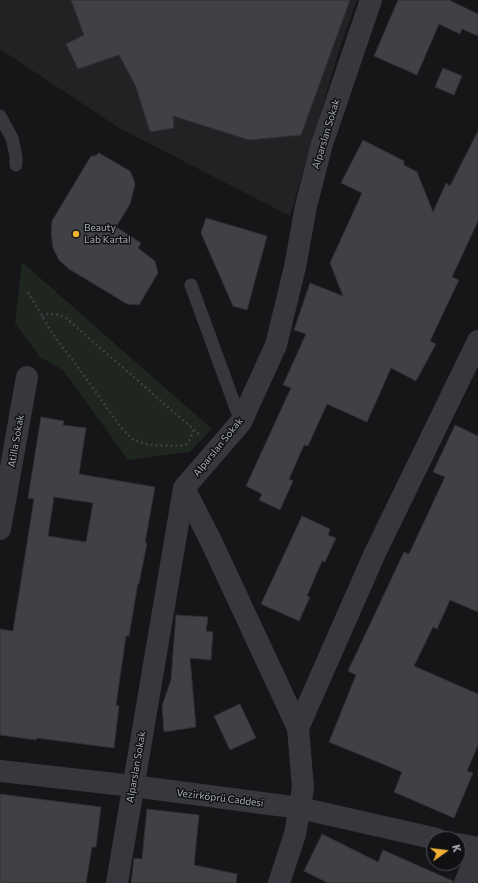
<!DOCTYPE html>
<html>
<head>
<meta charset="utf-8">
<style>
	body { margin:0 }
	#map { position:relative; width:478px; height:883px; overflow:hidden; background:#161618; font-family:Commissioner,sans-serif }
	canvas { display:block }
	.north { position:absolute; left:426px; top:831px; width:40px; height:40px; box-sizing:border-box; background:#111113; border:1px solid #4d4f55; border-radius:50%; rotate:76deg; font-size:11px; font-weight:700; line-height:16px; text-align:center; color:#a8adb8 }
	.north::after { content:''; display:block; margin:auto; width:14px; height:18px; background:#f2b134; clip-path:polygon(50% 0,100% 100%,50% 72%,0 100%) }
</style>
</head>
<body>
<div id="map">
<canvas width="478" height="883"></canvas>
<div class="north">K</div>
</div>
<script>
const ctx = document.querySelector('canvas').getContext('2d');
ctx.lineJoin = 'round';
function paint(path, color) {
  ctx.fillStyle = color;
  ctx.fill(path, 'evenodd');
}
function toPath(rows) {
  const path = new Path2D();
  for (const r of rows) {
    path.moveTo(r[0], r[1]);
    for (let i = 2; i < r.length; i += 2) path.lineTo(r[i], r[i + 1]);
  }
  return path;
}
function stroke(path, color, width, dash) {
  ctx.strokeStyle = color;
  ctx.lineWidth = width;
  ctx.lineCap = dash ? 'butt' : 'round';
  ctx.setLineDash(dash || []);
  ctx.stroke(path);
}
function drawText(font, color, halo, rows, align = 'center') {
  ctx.font = font + ' Commissioner,sans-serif';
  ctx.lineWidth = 3;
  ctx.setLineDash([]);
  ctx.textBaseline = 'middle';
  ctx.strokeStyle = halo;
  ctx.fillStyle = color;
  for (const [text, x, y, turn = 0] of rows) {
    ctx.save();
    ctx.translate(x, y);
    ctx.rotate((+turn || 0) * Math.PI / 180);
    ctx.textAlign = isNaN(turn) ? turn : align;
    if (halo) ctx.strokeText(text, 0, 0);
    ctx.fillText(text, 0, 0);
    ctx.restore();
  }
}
paint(toPath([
	[0,0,357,0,339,50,290,216,119,128,0,49]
]), '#222225');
paint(toPath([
	[22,262,212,429,189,452,128,460,63,370,40,357,15,323]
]), '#1e261f');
const building = toPath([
	[71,0,350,0,301,135,249,140,173,116,174,128,150,132,136,87,119,55,78,69,66,44,84,35,71,0],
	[398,0,449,0,478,14,478,36,462,29,460,34,439,24,417,75,374,56,398,0],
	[443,68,462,76,454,95,435,87,443,68],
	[478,131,478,221,452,277,459,280,430,341,436,344,416,381,391,368,367,422,327,404,308,446,304,445,289,479,293,481,280,510,259,500,262,494,246,486,291,388,283,385,306,334,294,330,310,283,343,296,330,263,362,193,341,183,363,140,404,161,404,165,417,172,433,212,446,183,450,186,478,131],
	[99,153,130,171,134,180,135,185,130,204,116,227,141,243,138,248,155,261,158,273,139,305,127,304,69,269,59,260,53,248,51,233,52,221,91,156,95,156,99,153],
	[206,218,267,236,247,310,233,306,201,233,206,218],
	[41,417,64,421,63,425,86,428,79,474,155,487,145,543,147,543,139,584,138,583,129,636,126,636,116,705,119,706,114,748,37,738,36,740,0,735,0,629,13,631,34,499,28,498,41,417],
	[54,497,93,503,86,542,48,536,54,497],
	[455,425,478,436,478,612,450,600,437,629,433,627,414,666,478,694,478,745,467,771,473,773,454,818,394,792,402,772,329,742,356,675,348,671,404,552,409,554,445,477,433,472,455,425],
	[302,516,330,529,328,535,336,538,325,562,322,561,307,596,310,597,299,621,261,604,302,516],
	[176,615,208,617,206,631,213,632,211,660,190,658,196,727,164,732,162,706,171,680,176,615],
	[240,704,256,738,230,750,214,716,240,704],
	[0,794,101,807,96,847,92,847,86,883,0,883,0,794],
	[147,809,199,815,194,865,237,874,236,883,131,883,134,858,142,859,147,809],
	[322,834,378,862,383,850,453,881,453,883,328,883,304,871,322,834]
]);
paint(building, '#404145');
stroke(building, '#303034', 1);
stroke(toPath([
	[28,292,52,333,86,378,119,425,132,439,149,445,180,446,186,444,189,441,194,429],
	[42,317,47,314,53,314,59,315,66,318,200,435]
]), '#3d3f44', 2.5, [2, 3]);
stroke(toPath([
	[0,116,12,138,16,156,16,165],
	[191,285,241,422]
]), '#37383d', 13);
stroke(toPath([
	[184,488,211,541,298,728],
	[0,529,27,377],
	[0,771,133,786,300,808,437,839],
	[458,844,478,848],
	[117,883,184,488,241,422,276,345,295,267,306,206,322,144,371,0],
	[279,883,295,834,303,788,298,728,375,553,478,341],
	[465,883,478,852]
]), '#37383d', 22);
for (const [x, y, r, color] of [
	[76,234,4,"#f2b134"]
]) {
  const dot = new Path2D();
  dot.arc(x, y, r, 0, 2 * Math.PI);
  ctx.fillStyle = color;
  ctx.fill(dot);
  stroke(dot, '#111113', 1.5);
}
drawText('10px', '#a8adb8', '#111113', [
	["Alparslan Sokak",326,134,-73],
	["Atilla Sokak",16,441,-80],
	["Alparslan Sokak",218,447,-51],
	["Alparslan Sokak",136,767,-80],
	["Vezirköprü Caddesi",220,798,7]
]);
drawText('10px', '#a8adb8', '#111113', [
	["Beauty",84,228],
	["Lab Kartal",84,240]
], 'left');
</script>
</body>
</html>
